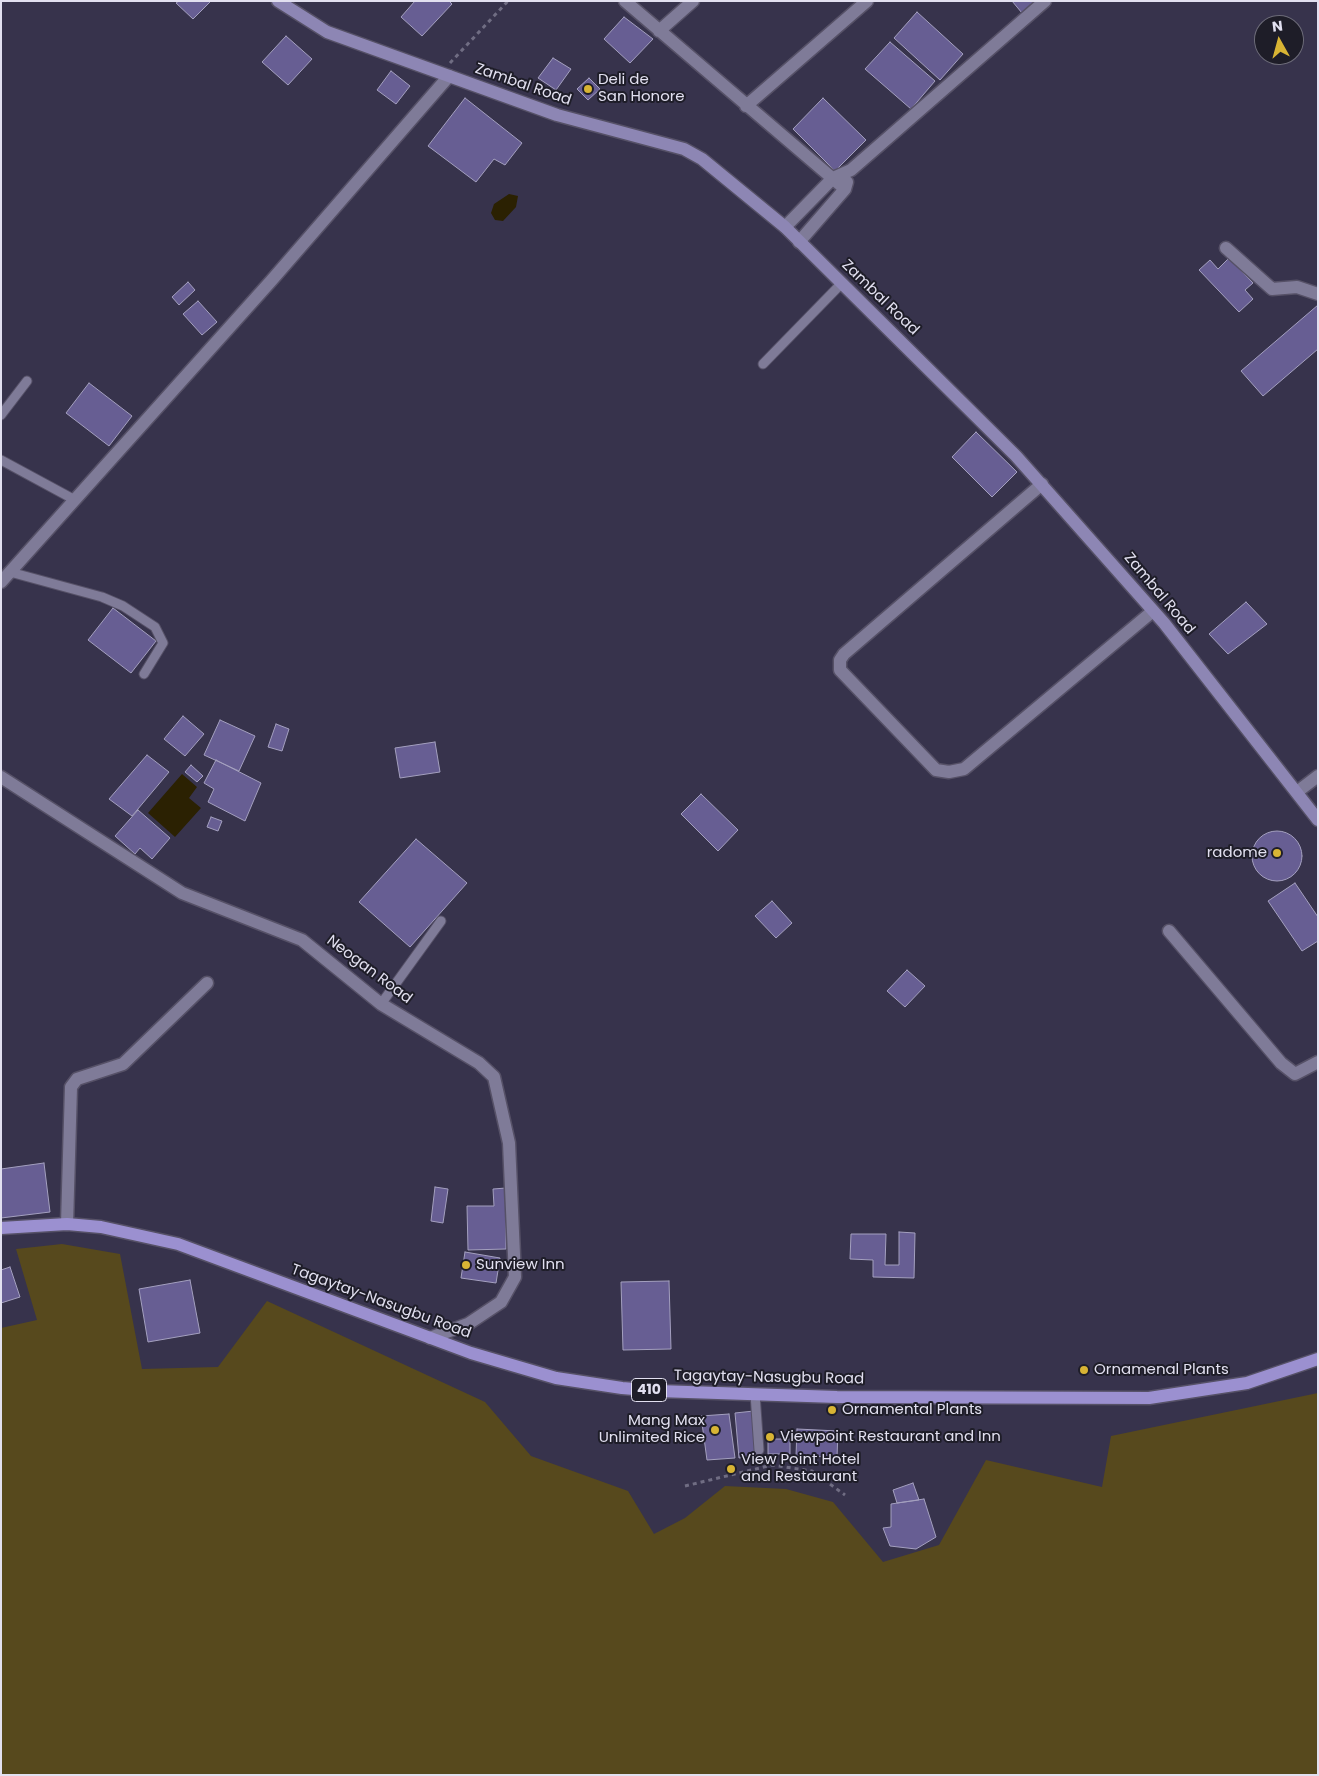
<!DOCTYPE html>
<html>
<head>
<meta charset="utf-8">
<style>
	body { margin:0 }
	#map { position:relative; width:1319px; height:1776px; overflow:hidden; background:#37334c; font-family:Poppins,sans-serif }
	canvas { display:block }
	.frame { position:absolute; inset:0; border:2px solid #e2e0f0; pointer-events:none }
	.north { position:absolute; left:1254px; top:15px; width:50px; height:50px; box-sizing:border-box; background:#1e1d28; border:1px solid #6c6b78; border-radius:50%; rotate:353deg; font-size:14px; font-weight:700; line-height:20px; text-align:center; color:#e2e0f0 }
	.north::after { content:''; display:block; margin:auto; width:18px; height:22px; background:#d8b434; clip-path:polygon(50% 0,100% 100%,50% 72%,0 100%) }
</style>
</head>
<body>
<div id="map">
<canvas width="1319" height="1776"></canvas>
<div class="frame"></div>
<div class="north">N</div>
</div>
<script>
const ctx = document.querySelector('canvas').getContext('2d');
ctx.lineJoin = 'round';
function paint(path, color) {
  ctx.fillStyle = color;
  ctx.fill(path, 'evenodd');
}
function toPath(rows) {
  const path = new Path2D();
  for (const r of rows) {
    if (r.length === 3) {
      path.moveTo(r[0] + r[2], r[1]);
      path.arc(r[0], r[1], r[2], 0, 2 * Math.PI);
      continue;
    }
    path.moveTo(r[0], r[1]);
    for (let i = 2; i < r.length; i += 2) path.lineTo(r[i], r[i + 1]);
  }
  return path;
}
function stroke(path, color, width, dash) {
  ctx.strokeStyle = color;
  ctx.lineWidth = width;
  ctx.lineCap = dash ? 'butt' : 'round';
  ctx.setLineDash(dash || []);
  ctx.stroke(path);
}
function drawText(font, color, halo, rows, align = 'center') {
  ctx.font = font + ' Poppins,sans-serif';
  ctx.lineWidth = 4;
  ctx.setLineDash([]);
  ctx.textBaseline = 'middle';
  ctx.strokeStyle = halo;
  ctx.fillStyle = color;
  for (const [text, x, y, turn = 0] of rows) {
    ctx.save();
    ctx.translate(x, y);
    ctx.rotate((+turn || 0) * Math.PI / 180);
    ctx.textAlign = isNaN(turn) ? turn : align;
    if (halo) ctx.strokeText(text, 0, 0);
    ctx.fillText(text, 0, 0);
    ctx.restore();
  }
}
paint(toPath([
	[62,1244,120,1254,142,1369,218,1367,267,1301,485,1402,531,1456,628,1491,654,1534,685,1518,725,1486,786,1489,833,1502,883,1562,939,1545,986,1460,1102,1487,1111,1436,1318,1393,1318,1775,1,1775,1,1328,37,1320,16,1249]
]), '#57491d');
paint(toPath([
	[509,194,518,196,516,207,503,221,495,220,491,213,494,204],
	[182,774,197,787,189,798,201,808,175,837,148,813]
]), '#2b2102');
const building = toPath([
	[179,1,211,1,193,19,176,3,179,1],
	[415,1,449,1,452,4,422,36,401,17,415,1],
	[1012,1,1036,1,1022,13,1012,1],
	[917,12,963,54,940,80,894,38,917,12],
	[624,17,653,39,630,63,604,39,624,17],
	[286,36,312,59,288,85,262,62,286,36],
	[890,42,935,81,911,109,865,69,890,42],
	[553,58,571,69,556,90,538,78,553,58],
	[391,71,410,86,396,104,377,90,391,71],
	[589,78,600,89,588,100,577,89,589,78],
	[465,98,522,143,505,165,494,159,476,182,428,146,465,98],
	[823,98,866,140,835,171,793,129,823,98],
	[1229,258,1253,283,1245,290,1253,299,1239,312,1199,270,1210,260,1218,269,1229,258],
	[188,282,195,290,179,305,172,297,188,282],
	[198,301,217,322,202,335,183,314,198,301],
	[1318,305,1318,349,1263,396,1241,371,1318,305],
	[89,383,132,416,109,446,66,413,89,383],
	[976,432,1017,472,992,497,952,457,976,432],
	[1246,602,1267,624,1228,654,1209,634,1246,602],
	[113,608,156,641,131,673,88,640,113,608],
	[183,716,204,734,185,756,164,739,183,716],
	[220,720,255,736,239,771,204,755,220,720],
	[276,724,289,729,282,751,268,747,276,724],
	[435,742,440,772,400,778,395,748,435,742],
	[147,755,169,772,132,816,109,799,147,755],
	[216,760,261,783,245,821,208,802,214,789,204,783,216,760],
	[191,765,203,776,197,782,185,772,191,765],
	[701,794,738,830,718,851,681,814,701,794],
	[138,810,170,838,152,859,140,848,135,854,115,836,138,810],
	[211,817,222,821,218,831,207,827,211,817],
	[1277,856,25],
	[416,839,467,883,410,947,359,902,416,839],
	[1295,883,1318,917,1318,941,1302,951,1268,901,1295,883],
	[772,901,792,923,776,938,755,916,772,901],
	[907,970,925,986,905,1007,887,991,907,970],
	[44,1163,50,1212,1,1218,1,1169,44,1163],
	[435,1187,448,1189,443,1223,431,1221,435,1187],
	[506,1188,506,1249,468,1250,467,1206,494,1206,493,1189,506,1188],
	[899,1232,915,1233,914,1278,873,1277,873,1260,850,1259,851,1234,886,1234,885,1265,899,1265,899,1232],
	[465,1252,500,1258,496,1283,461,1278,465,1252],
	[10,1267,20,1297,1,1303,1,1270,10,1267],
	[190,1280,200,1333,148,1342,139,1289,190,1280],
	[669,1281,671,1349,623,1350,621,1282,669,1281],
	[754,1411,759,1455,739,1458,735,1413,754,1411],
	[729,1414,735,1458,707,1460,701,1416,729,1414],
	[797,1429,838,1431,837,1457,796,1456,797,1429],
	[768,1439,790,1439,790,1454,768,1454,768,1439],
	[913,1483,919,1500,897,1503,893,1490,913,1483],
	[924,1499,936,1537,916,1549,890,1546,883,1528,891,1527,891,1504,924,1499]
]);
paint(building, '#675e93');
stroke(building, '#a4a0bf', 1);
const lane = toPath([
	[763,364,841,284],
	[1,415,27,381],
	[1,460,75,500],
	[10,572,102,597,123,606,155,627,163,643,144,674],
	[381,1004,441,921],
	[755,1394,759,1450]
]);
const street = toPath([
	[625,1,845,189],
	[659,31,693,1],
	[746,106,867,1],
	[785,227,833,178,851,170,1045,1],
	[799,242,845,189,847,182],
	[1226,248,1272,289,1297,287,1318,294],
	[1042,484,844,654,840,660,840,670,936,770,949,772,964,769,1153,611],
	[1,582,271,281,449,76],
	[1,777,182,893,302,940,381,1004,479,1063,494,1077,509,1143,515,1277,501,1302,468,1324,430,1338],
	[1297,792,1318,776],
	[1169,931,1281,1063,1295,1074,1318,1062],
	[67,1224,71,1087,77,1079,123,1064,207,983]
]);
const secondary = toPath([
	[278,1,327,32,557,115,684,149,702,159,785,227,1016,456,1164,623,1318,820]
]);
const primary = toPath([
	[1,1228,67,1224,101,1227,178,1244,471,1353,556,1378,622,1388,658,1391,837,1397,1149,1398,1247,1383,1318,1359]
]);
stroke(lane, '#565167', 11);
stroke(street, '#565167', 15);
stroke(secondary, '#565167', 15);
stroke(primary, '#565167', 15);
stroke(toPath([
	[450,63,508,1],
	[766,1458,772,1465,812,1471,845,1495],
	[685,1486,772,1465]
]), '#706d83', 3, [4, 4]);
stroke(lane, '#7f7b98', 9);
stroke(street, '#7f7b98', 12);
stroke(secondary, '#8d86b4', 12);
stroke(primary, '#9b90d0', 12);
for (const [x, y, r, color] of [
	[588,89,5,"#d8b434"],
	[1277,853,5,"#d8b434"],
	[466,1265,5,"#d8b434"],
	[1084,1370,5,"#d8b434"],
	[832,1410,5,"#d8b434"],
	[715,1430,5,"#d8b434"],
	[770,1437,5,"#d8b434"],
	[731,1469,5,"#d8b434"]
]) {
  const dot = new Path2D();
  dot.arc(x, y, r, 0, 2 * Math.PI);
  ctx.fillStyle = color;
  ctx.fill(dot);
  stroke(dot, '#1e1d28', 2);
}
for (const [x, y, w] of [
	[649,1390,35]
]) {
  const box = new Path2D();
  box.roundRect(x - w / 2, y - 11.5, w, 23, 4);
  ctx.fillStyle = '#1e1d28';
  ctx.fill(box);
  stroke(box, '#e2e0f0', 1);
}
drawText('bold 14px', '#e2e0f0', null, [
	["410",649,1390]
]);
drawText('15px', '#e2e0f0', '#1e1d28', [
	["Deli de",598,80],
	["San Honore",598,97],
	["radome",1267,853,"right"],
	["Sunview Inn",476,1265],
	["Ornamenal Plants",1094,1370],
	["Ornamental Plants",842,1410],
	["Mang Max",705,1421,"right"],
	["Unlimited Rice",705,1438,"right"],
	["Viewpoint Restaurant and Inn",780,1437],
	["View Point Hotel",741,1460],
	["and Restaurant",741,1477]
], 'left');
drawText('15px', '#e2e0f0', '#1e1d28', [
	["Zambal Road",523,85,19],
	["Zambal Road",880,298,44],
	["Zambal Road",1159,594,50],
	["Neogan Road",369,970,37],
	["Tagaytay-Nasugbu Road",381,1302,20],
	["Tagaytay-Nasugbu Road",769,1378,1]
]);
</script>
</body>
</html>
